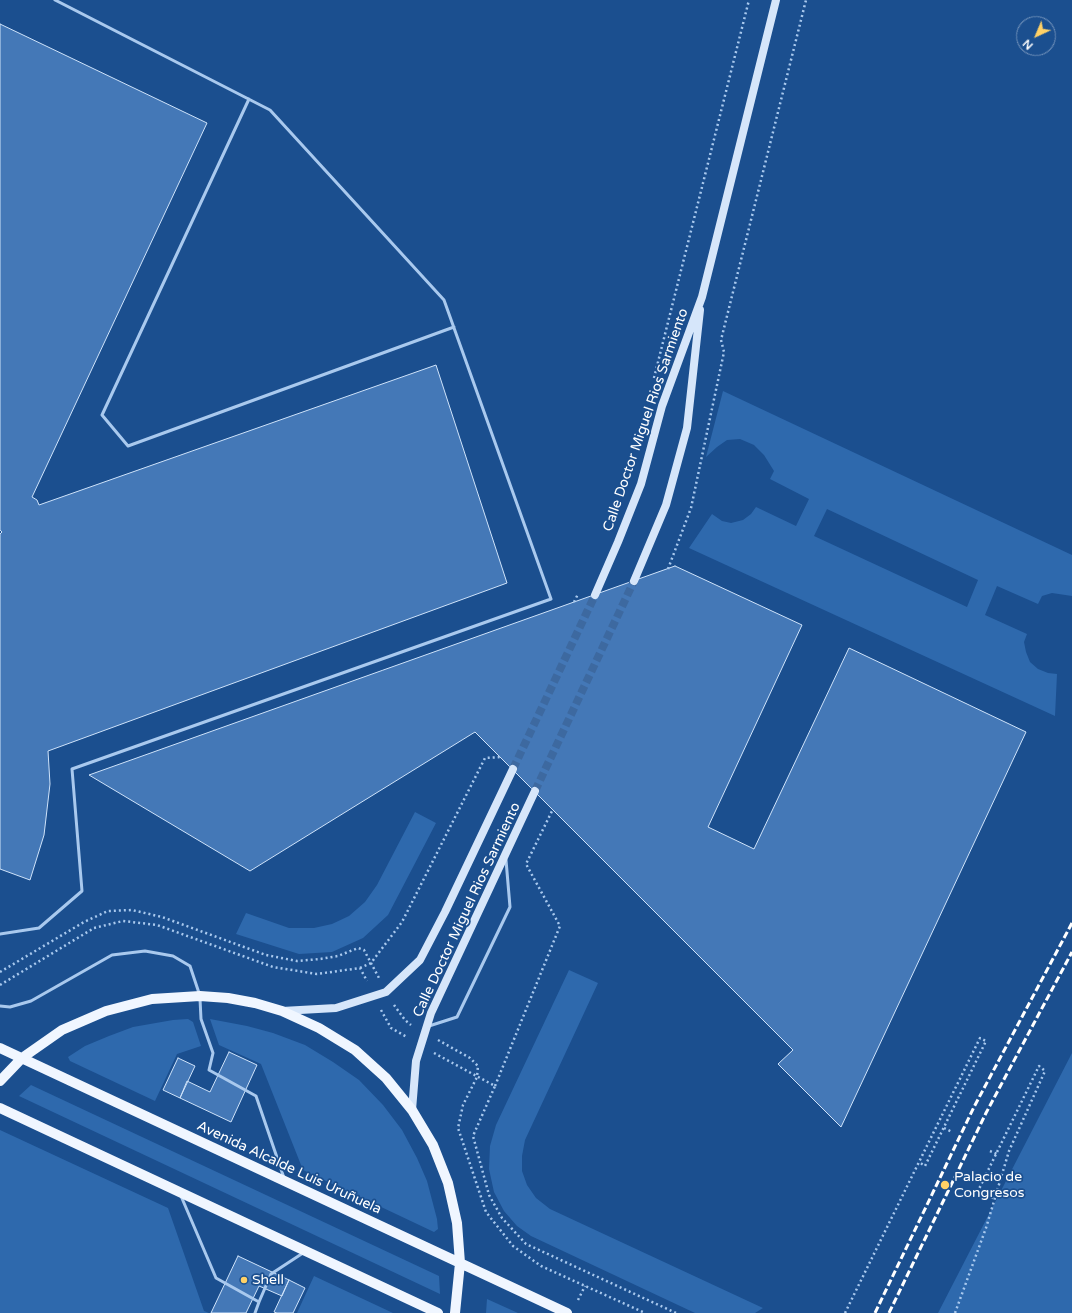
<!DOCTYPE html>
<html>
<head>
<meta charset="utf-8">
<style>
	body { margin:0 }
	#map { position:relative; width:1072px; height:1313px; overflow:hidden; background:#1b4f8f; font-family:"Varela Round",sans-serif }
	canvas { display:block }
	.north { position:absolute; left:1016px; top:16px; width:40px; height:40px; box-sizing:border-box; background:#1b4f8f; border:1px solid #7695bc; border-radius:50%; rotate:224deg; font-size:11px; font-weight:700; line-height:16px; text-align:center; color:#fff }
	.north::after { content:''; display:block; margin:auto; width:14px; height:18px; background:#ffd166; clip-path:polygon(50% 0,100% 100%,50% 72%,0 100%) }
</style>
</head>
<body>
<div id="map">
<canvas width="1072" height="1313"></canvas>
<div class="north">N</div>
</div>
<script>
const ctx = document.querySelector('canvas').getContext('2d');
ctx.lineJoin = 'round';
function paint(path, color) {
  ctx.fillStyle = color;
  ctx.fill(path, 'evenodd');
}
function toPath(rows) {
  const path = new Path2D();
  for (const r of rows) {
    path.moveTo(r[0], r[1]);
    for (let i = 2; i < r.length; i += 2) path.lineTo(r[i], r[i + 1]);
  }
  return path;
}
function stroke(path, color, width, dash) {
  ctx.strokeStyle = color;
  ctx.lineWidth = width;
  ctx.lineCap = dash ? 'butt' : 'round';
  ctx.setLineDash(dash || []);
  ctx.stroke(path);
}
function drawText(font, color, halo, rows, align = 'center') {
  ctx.font = font + ' "Varela Round",sans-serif';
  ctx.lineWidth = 3.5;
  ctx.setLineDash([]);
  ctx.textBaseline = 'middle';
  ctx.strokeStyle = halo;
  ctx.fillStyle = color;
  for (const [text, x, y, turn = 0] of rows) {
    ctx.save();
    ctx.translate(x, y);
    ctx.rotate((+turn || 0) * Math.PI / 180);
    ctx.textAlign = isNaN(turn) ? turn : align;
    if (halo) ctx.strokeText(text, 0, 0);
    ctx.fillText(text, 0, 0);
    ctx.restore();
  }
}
paint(toPath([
	[723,391,1072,555,1072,596,1052,593,1042,596,1038,604,997,586,985,615,1027,634,1024,642,1026,652,1030,662,1038,669,1048,673,1057,674,1055,716,689,548,712,514,722,521,731,523,743,520,751,514,756,507,796,526,809,499,770,479,774,471,764,455,754,445,740,439,727,440,717,447,706,457],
	[827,509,978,580,967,607,814,536],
	[415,812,436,823,388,915,363,938,332,952,299,954,236,934,246,913,289,928,314,928,332,924,349,916,365,902,377,885],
	[569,970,598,983,525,1140,522,1156,522,1171,527,1185,536,1198,550,1209,763,1308,755,1313,695,1313,531,1236,517,1226,504,1211,494,1192,489,1169,490,1146,496,1125],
	[188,1019,193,1022,201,1046,177,1054,155,1101,70,1061,68,1057,85,1046,109,1036,133,1027,173,1020],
	[210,1019,247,1026,273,1033,305,1045,333,1062,359,1080,383,1105,402,1130,417,1158,427,1181,437,1219,438,1229,434,1232,303,1170,261,1064,219,1045],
	[1072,1053,1072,1313,938,1313],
	[31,1085,439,1276,440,1294,19,1096],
	[0,1130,168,1208,204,1311,209,1313,0,1313],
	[314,1276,393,1313,297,1313],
	[487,1299,518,1313,486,1313]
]), '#2e69ad');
const building = toPath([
	[0,24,207,123,32,497,37,500,39,505,436,365,507,583,48,751,50,784,44,835,30,880,0,869,0,534,2,532,0,530,0,24],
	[675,566,802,625,708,827,754,849,849,648,1026,732,841,1127,778,1064,793,1050,475,732,250,871,89,775,675,566],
	[229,1052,257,1065,231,1122,180,1098,187,1081,210,1092,229,1052],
	[178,1058,195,1066,180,1098,163,1090,178,1058],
	[238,1256,289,1280,282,1296,259,1286,246,1313,211,1313,238,1256],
	[289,1280,305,1288,293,1313,277,1313,274,1312,289,1280]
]);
paint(building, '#4478b7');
stroke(building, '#cfe3fa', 1);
stroke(toPath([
	[513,769,595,595],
	[535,791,634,581]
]), '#3d69a0', 8, [8, 4]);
stroke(toPath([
	[654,378,749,0],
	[668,569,691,508,724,352,721,340,806,0],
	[574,602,578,594],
	[360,968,371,963,402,922,485,758,501,757],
	[0,972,84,922,108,911,132,910,162,917,266,955,297,961,320,959,338,956,358,948,364,950,379,978],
	[0,985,94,928,123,921,157,925,273,967,317,974,360,968,367,981],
	[394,1005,405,1020,411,1025],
	[381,1010,391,1028,407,1037],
	[438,1040,470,1058,478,1066,477,1077,463,1105,458,1128,486,1212,513,1246,541,1266,645,1313],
	[434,1053,495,1086,473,1136,489,1195,502,1218,526,1244,676,1313],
	[495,1086,560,926,526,864,553,809],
	[944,1128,952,1132],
	[990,1151,997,1154],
	[578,1300,585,1286],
	[845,1313,919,1162,980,1038,986,1041,925,1166,919,1162],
	[955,1313,986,1228,1009,1151,1045,1071,1039,1066,978,1191,995,1199]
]), '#a9c9ee', 2.5, [2, 3]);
stroke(toPath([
	[249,99,102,415,128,446,454,327],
	[0,934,39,928,82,891,72,769,551,599,444,300,270,110,55,0],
	[200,999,201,1019,213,1053,209,1070,256,1096,284,1178],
	[0,1006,10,1007,31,1001,112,955,145,951,173,956,190,966,199,993],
	[429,1026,457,1017,510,907,506,860],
	[181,1196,216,1278,259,1302,255,1313],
	[259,1302,271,1274,303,1253]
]), '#a9c9ee', 3);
stroke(toPath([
	[634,581,666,505,687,428,700,310],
	[595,595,618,542,641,484,662,406,702,297,776,0],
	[282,1011,336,1008,386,992,420,960,445,912,513,769],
	[412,1110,416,1061,431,1013,535,791]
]), '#d6e6fa', 8);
stroke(toPath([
	[0,1048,567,1313],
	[0,1081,22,1058,62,1030,106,1011,152,999,200,996,228,998,255,1003,282,1011,319,1028,355,1050,386,1078,412,1110,433,1145,448,1183,457,1223,460,1263,455,1313],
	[0,1108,438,1313]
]), '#f0f6ff', 10);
stroke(toPath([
	[875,1313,974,1107,1072,923],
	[889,1313,986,1113,1072,952]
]), '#fff', 3, [7, 3]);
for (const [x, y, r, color] of [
	[945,1185,5,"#ffd166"],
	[244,1280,4,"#ffd166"]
]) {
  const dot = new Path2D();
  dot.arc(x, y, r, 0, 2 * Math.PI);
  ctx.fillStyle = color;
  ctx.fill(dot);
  stroke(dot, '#1b4f8f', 1.5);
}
drawText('14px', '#fff', '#1b4f8f', [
	["Calle Doctor Miguel Rios Sarmiento",646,420,-71],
	["Calle Doctor Miguel Rios Sarmiento",467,910,-65],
	["Avenida Alcalde Luis Uruñuela",289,1168,25]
]);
drawText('14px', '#fff', '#1b4f8f', [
	["Palacio de",954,1177],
	["Congresos",954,1193],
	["Shell",252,1280]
], 'left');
</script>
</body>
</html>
